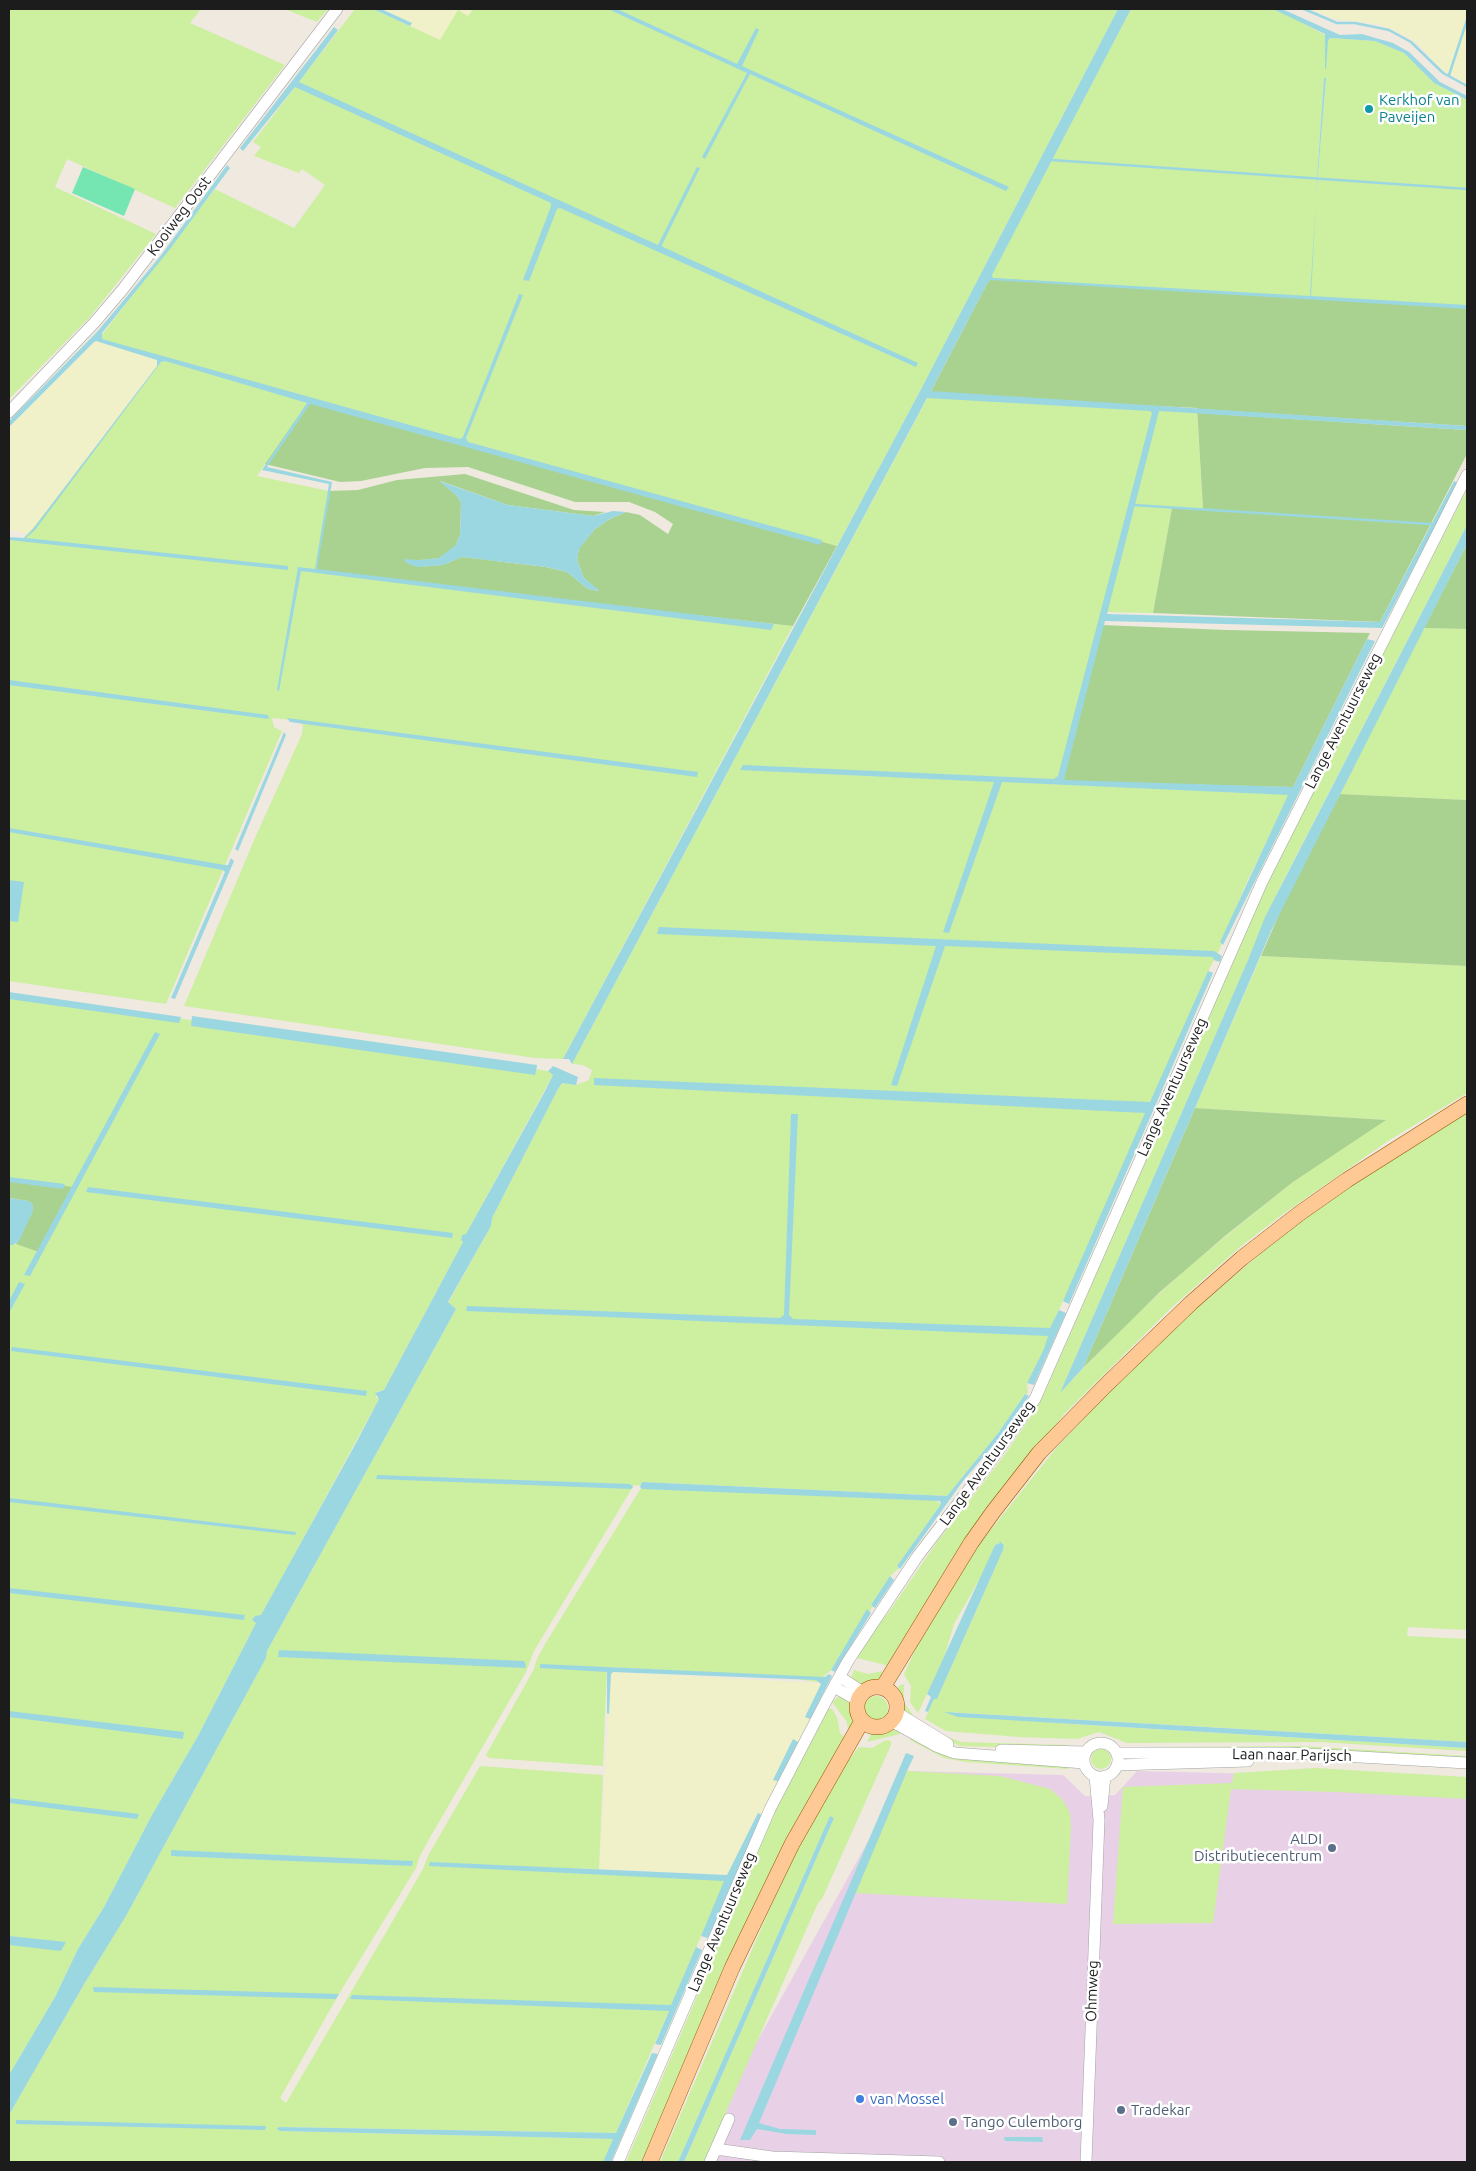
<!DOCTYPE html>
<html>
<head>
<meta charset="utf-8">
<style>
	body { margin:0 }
	#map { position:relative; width:1476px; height:2171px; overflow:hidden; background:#efe9e0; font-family:Ubuntu,sans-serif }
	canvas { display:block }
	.frame { position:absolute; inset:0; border:10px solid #1c1c1c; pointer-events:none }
</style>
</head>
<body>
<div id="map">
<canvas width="1476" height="2171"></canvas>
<div class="frame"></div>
</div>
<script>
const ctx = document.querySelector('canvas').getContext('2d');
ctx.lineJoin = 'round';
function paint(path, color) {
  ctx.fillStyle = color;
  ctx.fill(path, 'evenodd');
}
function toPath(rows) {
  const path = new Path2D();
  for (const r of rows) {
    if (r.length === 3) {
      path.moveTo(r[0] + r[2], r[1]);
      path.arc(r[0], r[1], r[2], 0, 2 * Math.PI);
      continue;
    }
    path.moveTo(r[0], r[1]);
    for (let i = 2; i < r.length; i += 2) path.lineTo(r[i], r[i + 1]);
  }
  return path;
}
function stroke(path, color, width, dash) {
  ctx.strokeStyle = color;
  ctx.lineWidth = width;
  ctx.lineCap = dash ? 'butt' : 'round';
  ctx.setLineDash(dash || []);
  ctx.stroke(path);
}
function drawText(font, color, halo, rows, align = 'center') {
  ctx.font = font + ' Ubuntu,sans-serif';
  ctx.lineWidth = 5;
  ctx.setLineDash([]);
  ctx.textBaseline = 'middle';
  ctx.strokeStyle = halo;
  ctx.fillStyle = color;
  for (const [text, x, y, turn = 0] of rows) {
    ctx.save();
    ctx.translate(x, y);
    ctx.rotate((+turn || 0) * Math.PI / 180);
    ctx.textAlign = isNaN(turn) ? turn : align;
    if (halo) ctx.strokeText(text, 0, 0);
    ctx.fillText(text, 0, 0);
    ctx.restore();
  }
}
paint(toPath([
	[907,1771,1063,1775,1085,1796,1115,1795,1137,1771,1467,1779,1467,2162,701,2162,749,2056]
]), '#e8d1e6');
paint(toPath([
	[381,9,469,9,472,11,468,16,458,10,440,41,410,26,412,23],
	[1310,9,1467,9,1467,84,1441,69,1417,43,1398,32,1377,24,1334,19],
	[96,341,157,360,158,365,34,527,27,534,9,530,9,427],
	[613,1672,819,1683,821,1685,805,1716,814,1720,802,1744,793,1739,773,1780,782,1782,766,1817,757,1813,728,1875,599,1869,611,1673]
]), '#f0f0c9');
paint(toPath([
	[9,9,201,9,190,23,285,65,175,208,67,159,55,187,156,234,90,317,9,399],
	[284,9,328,9,317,22],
	[355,9,373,9,440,40,458,10,468,16,472,11,469,9,1118,9,918,395,837,546,312,398,257,476,329,491,592,602,793,626,563,1059,535,1058,184,1006,255,838,302,734,303,726,300,721,272,718,274,727,282,731,166,1004,9,981,9,539,20,541,34,527,161,362,165,361,102,339,101,336,215,189,294,228,325,185,302,169,299,173,254,156,261,147,253,142],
	[1131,9,1276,9,1325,35,1325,69,1327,43,1330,38,1375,41,1404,53,1434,83,1467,100,1467,307,990,278],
	[1324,78,1326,78,1316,197,1316,195],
	[929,395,1197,413,1203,510,1172,508,1153,613,1104,612,1101,625,1293,787,1244,888,1218,953,1209,969,1093,1237,1056,1316,1044,1349,1027,1383,1028,1393,1024,1395,999,1432,947,1496,642,1482,640,1486,634,1485,534,1651,526,1672,428,1841,419,1858,416,1868,339,1994,280,2098,286,2103,422,1871,429,1854,480,1766,603,1775,599,1869,557,1868,727,1876,616,2133,279,2127,278,2129,280,2131,614,2139,603,2162,9,2162,9,2115,83,1986,126,1916,266,1658,267,1651,455,1311,455,1309,448,1303,491,1226,492,1218,558,1089,562,1083,576,1085,589,1080,592,1070,583,1065,572,1064],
	[1467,489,1467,525,1278,891,1061,1391,1136,1315,1194,1262,1293,1182,1385,1120,1195,1108,1261,956,1467,966,1467,1093,1388,1141,1283,1214,1240,1247,1171,1308,1065,1413,1035,1450,889,1666,853,1657,891,1609,937,1542,1004,1456,1035,1410,1047,1387,1269,879],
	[1424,628,1467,629,1467,800,1340,794],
	[9,994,548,1071,553,1075,466,1234,462,1235,461,1239,463,1242,384,1390,376,1392,376,1397,379,1399,261,1616,255,1616,252,1620,256,1623,198,1736,152,1815,104,1907,78,1949,55,1997,9,2075,9,1245,16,1244,39,1252,9,1179],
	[1467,1111,1467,1630,1408,1627,1407,1636,1467,1639,1467,1742,946,1712,1071,1724,1467,1748,1467,1751,1320,1742,1127,1743,1099,1732,1077,1739,1019,1737,946,1731,925,1719,934,1699,937,1699,1003,1550,1004,1545,1000,1543,995,1545,984,1571,954,1624,944,1658,918,1713,910,1702,911,1686,904,1674,923,1633,970,1556,1057,1447,1118,1383,1185,1318,1287,1231,1383,1163],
	[641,1488,935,1500,941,1504,897,1566,899,1568,890,1576,871,1605,873,1606,869,1612,867,1610,831,1670,817,1682,777,1676,607,1667,603,1766,489,1758,486,1755,534,1669,537,1659,545,1644],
	[854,1670,868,1674,882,1671,881,1678,861,1685,851,1678],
	[904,1684,904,1703,913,1715,909,1717,901,1706,898,1686],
	[839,1696,849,1702,855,1723,848,1730,847,1722,832,1702],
	[876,1708,12],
	[828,1708,832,1709,837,1717,840,1733,844,1737,819,1783,692,2047,642,2162,626,2162,692,2008,773,1810],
	[885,1730,899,1730,900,1734,867,1742,871,1734],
	[935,1732,961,1742,1067,1745,1067,1749,960,1746,934,1734],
	[911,1736,954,1757,1068,1765,1069,1769,966,1762,944,1758,910,1740],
	[886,1740,891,1741,891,1745,822,1899,818,1903,704,2162,684,2162,834,1818,830,1817,678,2162,660,2162,771,1906,817,1808,844,1766,859,1747,872,1748],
	[1301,1746,1467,1756,1467,1760,1140,1747],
	[1101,1759,10],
	[1316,1768,1467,1777,1467,1799,1337,1792,1231,1789,1213,1923,1113,1924,1123,1787,1232,1783,1234,1773],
	[907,1771,1000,1776,1050,1789,1062,1799,1070,1813,1071,1828,1067,1904,855,1893]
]), '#cdefa0');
paint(toPath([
	[990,278,1467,307,1467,426,1198,409,1198,413,1467,430,1467,454,1380,622,1153,613,1172,508,1203,509,1197,408,929,395],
	[311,398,837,546,793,626,316,572,329,491,358,490,397,480,465,474,574,510,605,512,593,516,508,505,440,481,457,496,461,503,460,535,456,545,448,552,439,558,420,560,418,567,443,565,462,557,546,567,567,572,588,589,599,591,584,578,577,560,579,548,595,529,608,520,626,512,640,515,668,534,673,524,655,512,629,502,575,502,468,467,425,468,361,481,340,482,265,464],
	[1467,544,1467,629,1424,628],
	[1101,625,1227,630,1370,633,1293,787,1061,781],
	[1340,794,1467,800,1467,966,1261,956,1283,905],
	[1195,1108,1386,1120,1293,1182,1225,1236,1160,1292,1083,1368],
	[9,1179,73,1187,39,1252,16,1244,33,1211,33,1205,29,1201,9,1198]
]), '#a9d290');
paint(toPath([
	[83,167,135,189,124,216,72,193]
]), '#75e6b2');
paint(toPath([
	[373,9,381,9,412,23,410,26],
	[608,9,617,9,737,64,756,28,759,30,742,66,1009,187,1006,191,750,74,705,159,702,157,747,73],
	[1118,9,1131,9,992,275,993,278,1310,296,1316,202,1311,296,1467,305,1467,309,991,280,988,282,931,391,1467,426,1467,430,1159,411,1107,614,1380,622,1454,481,1458,483,1382,628,1105,621,1064,780,1293,787,1367,639,1375,641,1223,945,1220,942,1288,795,1002,782,949,933,943,932,994,782,740,770,743,765,1054,779,1058,776,1152,413,1150,411,927,398,572,1064,569,1059,563,1059,918,395],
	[1273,9,1282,9,1340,35,1362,34,1393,43,1409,52,1440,82,1467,96,1467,100,1434,83,1404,53,1375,41,1330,38,1328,41,1326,69,1325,69,1325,34],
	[334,27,338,30,299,82,658,245,697,167,700,168,662,245,663,247,918,363,916,367,560,208,557,209,529,281,523,280,551,206,551,203,295,87,243,151,240,148],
	[1324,78,1326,78,1316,197,1317,179],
	[227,165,230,168,170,249,102,333,102,339,460,439,463,437,519,294,523,295,466,438,468,442,822,540,820,545,310,404,267,467,332,482,317,569,774,624,771,630,301,571,279,691,277,690,298,567,315,569,329,484,262,470,307,403,165,361,161,362,35,530,26,538,288,566,288,570,9,540,9,537,24,538,33,529,157,366,157,360,96,341,94,342,9,427,9,421,96,333,119,306,162,254],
	[439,481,508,505,593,516,613,511,626,512,608,520,595,529,579,549,577,560,584,578,600,591,588,589,567,572,546,567,462,557,443,565,418,567,408,564,403,559,420,560,439,558,456,545,460,535,461,503,457,496],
	[1467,525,1467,544,1272,929,1083,1368,1060,1393,1248,960,1265,917],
	[9,680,268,715,269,719,9,685],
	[287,718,698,772,697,777,290,722],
	[284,732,286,735,238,851,235,849],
	[9,828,225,865,228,865,231,858,234,861,175,999,171,998,225,872,223,870,9,832],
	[9,880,24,882,18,922,9,921],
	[659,927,1214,951,1222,956,1220,962,1214,960,1213,957,945,946,897,1086,891,1085,936,946,657,934],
	[1208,971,1213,973,1069,1304,1063,1301,1145,1113,594,1085,594,1078,1150,1102],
	[9,992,181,1017,179,1023,9,999],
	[192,1016,537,1065,537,1066,535,1075,191,1026],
	[155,1032,160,1034,30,1276,24,1275],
	[553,1066,578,1077,576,1085,562,1083,558,1089,492,1218,491,1226,448,1302,456,1309,455,1311,267,1651,266,1658,126,1916,83,1986,9,2115,9,2075,55,1997,78,1949,104,1907,152,1815,198,1736,256,1623,252,1620,255,1616,261,1615,356,1443,379,1399,375,1393,384,1390,463,1242,461,1240,462,1235,466,1234,544,1093,553,1075,548,1071],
	[791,1114,798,1114,789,1315,793,1319,1050,1328,1059,1310,1066,1313,1034,1385,1027,1383,1044,1349,1048,1336,466,1311,467,1306,780,1318,784,1315],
	[9,1177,65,1184,63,1189,9,1182],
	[88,1187,453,1233,452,1238,86,1192],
	[9,1198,29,1201,33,1205,33,1211,19,1241,13,1245,9,1245],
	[19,1282,25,1284,9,1313,9,1301],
	[12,1347,367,1391,366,1396,11,1351],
	[1025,1394,1029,1396,1002,1435,963,1481,900,1569,897,1566,941,1504,940,1501,642,1489,640,1487,642,1482,947,1496,999,1432],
	[377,1475,630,1484,633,1487,631,1489,376,1479],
	[9,1498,296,1532,296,1533,295,1535,9,1502],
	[999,1541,1004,1545,1003,1550,937,1699,934,1699,928,1712,925,1711,931,1697,927,1694,995,1545,1000,1543],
	[890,1576,894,1580,875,1608,871,1605],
	[9,1588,245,1615,244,1620,9,1593],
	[867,1609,871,1613,835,1672,831,1670],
	[279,1650,524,1661,526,1665,525,1668,278,1657],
	[540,1664,825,1677,829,1674,832,1676,810,1719,805,1717,821,1684,816,1680,613,1672,611,1674,609,1714,607,1713,607,1672,540,1668],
	[9,1711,184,1732,183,1739,9,1717],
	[944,1712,1467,1742,1467,1748,958,1717],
	[793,1739,798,1742,778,1781,773,1780],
	[906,1753,914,1756,907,1771,759,2123,780,2129,816,2130,816,2135,787,2134,757,2129,750,2140,740,2140],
	[9,1798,139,1814,137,1819,9,1803],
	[758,1813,762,1815,708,1938,701,1936,724,1881,429,1866,430,1862,727,1875],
	[830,1816,834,1818,684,2162,678,2162],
	[171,1850,413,1861,412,1866,171,1856],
	[9,1936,66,1942,61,1951,9,1945],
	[696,1947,702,1950,661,2045,655,2044,669,2011,350,1999,352,1995,671,2005],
	[93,1987,339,1994,336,1999,94,1992],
	[652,2053,658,2054,611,2162,603,2162,613,2139,280,2131,277,2129,279,2127,616,2133],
	[16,2120,266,2126,265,2130,16,2124],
	[1004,2137,1042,2137,1043,2142,1005,2141]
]), '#9bd7e1');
stroke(toPath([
	[1304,9,1337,23,1355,23,1389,30,1411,42,1443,73,1467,86],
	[1449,75,1467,20],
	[1052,160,1467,189],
	[1133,505,1431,524]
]), '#9bd7e1', 2.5);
const minor = toPath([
	[9,412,95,322,123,289,337,9],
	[840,1677,863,1692],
	[834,1687,857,1700],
	[896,1712,948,1744],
	[891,1721,936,1746,955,1753,1084,1763],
	[1101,1760,17],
	[1001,1750,1085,1752],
	[1117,1753,1289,1753,1467,1763],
	[1117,1765,1248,1761],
	[1102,1806,1105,1776],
	[716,2149,772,2157,939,2162],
	[618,2162,770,1809,825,1703,848,1661,917,1557,990,1462,1035,1399,1262,882,1467,475],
	[710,2162,729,2119],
	[1086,2162,1099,1820,1095,1776]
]);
const major = toPath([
	[877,1707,20],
	[883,1687,971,1543,993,1512,1039,1453,1107,1384,1191,1303,1242,1258,1300,1213,1347,1180,1467,1104],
	[650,2162,732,1968,792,1844,862,1721]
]);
stroke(minor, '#a3a3a3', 12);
stroke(major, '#945800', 16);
stroke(minor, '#fff', 11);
stroke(major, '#ffc995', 15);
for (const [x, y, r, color] of [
	[1369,109,5,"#0f9aa8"],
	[1332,1848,5,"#5c6f8a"],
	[860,2099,5,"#3f7fe0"],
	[1121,2110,5,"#5c6f8a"],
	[953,2122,5,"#5c6f8a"]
]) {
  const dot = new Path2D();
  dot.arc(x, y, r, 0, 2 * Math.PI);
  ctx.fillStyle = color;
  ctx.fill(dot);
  stroke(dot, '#fff', 2);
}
drawText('15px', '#0d838f', '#fff', [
	["Kerkhof van",1379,100],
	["Paveijen",1379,117]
], 'left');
drawText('15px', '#1c1c1c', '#fff', [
	["Kooiweg Oost",179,216,-53],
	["Lange Aventuurseweg",1343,721,-63],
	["Lange Aventuurseweg",1172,1087,-66],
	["Lange Aventuurseweg",987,1463,-54],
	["Laan naar Parijsch",1292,1755,1],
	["Lange Aventuurseweg",722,1922,-67],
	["Ohmweg",1092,1991,-88]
]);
drawText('15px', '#4e5e75', '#fff', [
	["ALDI",1322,1839,"right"],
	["Distributiecentrum",1322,1856,"right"],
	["Tradekar",1131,2110],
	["Tango Culemborg",963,2122]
], 'left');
drawText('15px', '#366cbe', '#fff', [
	["van Mossel",870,2099]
], 'left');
</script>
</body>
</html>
